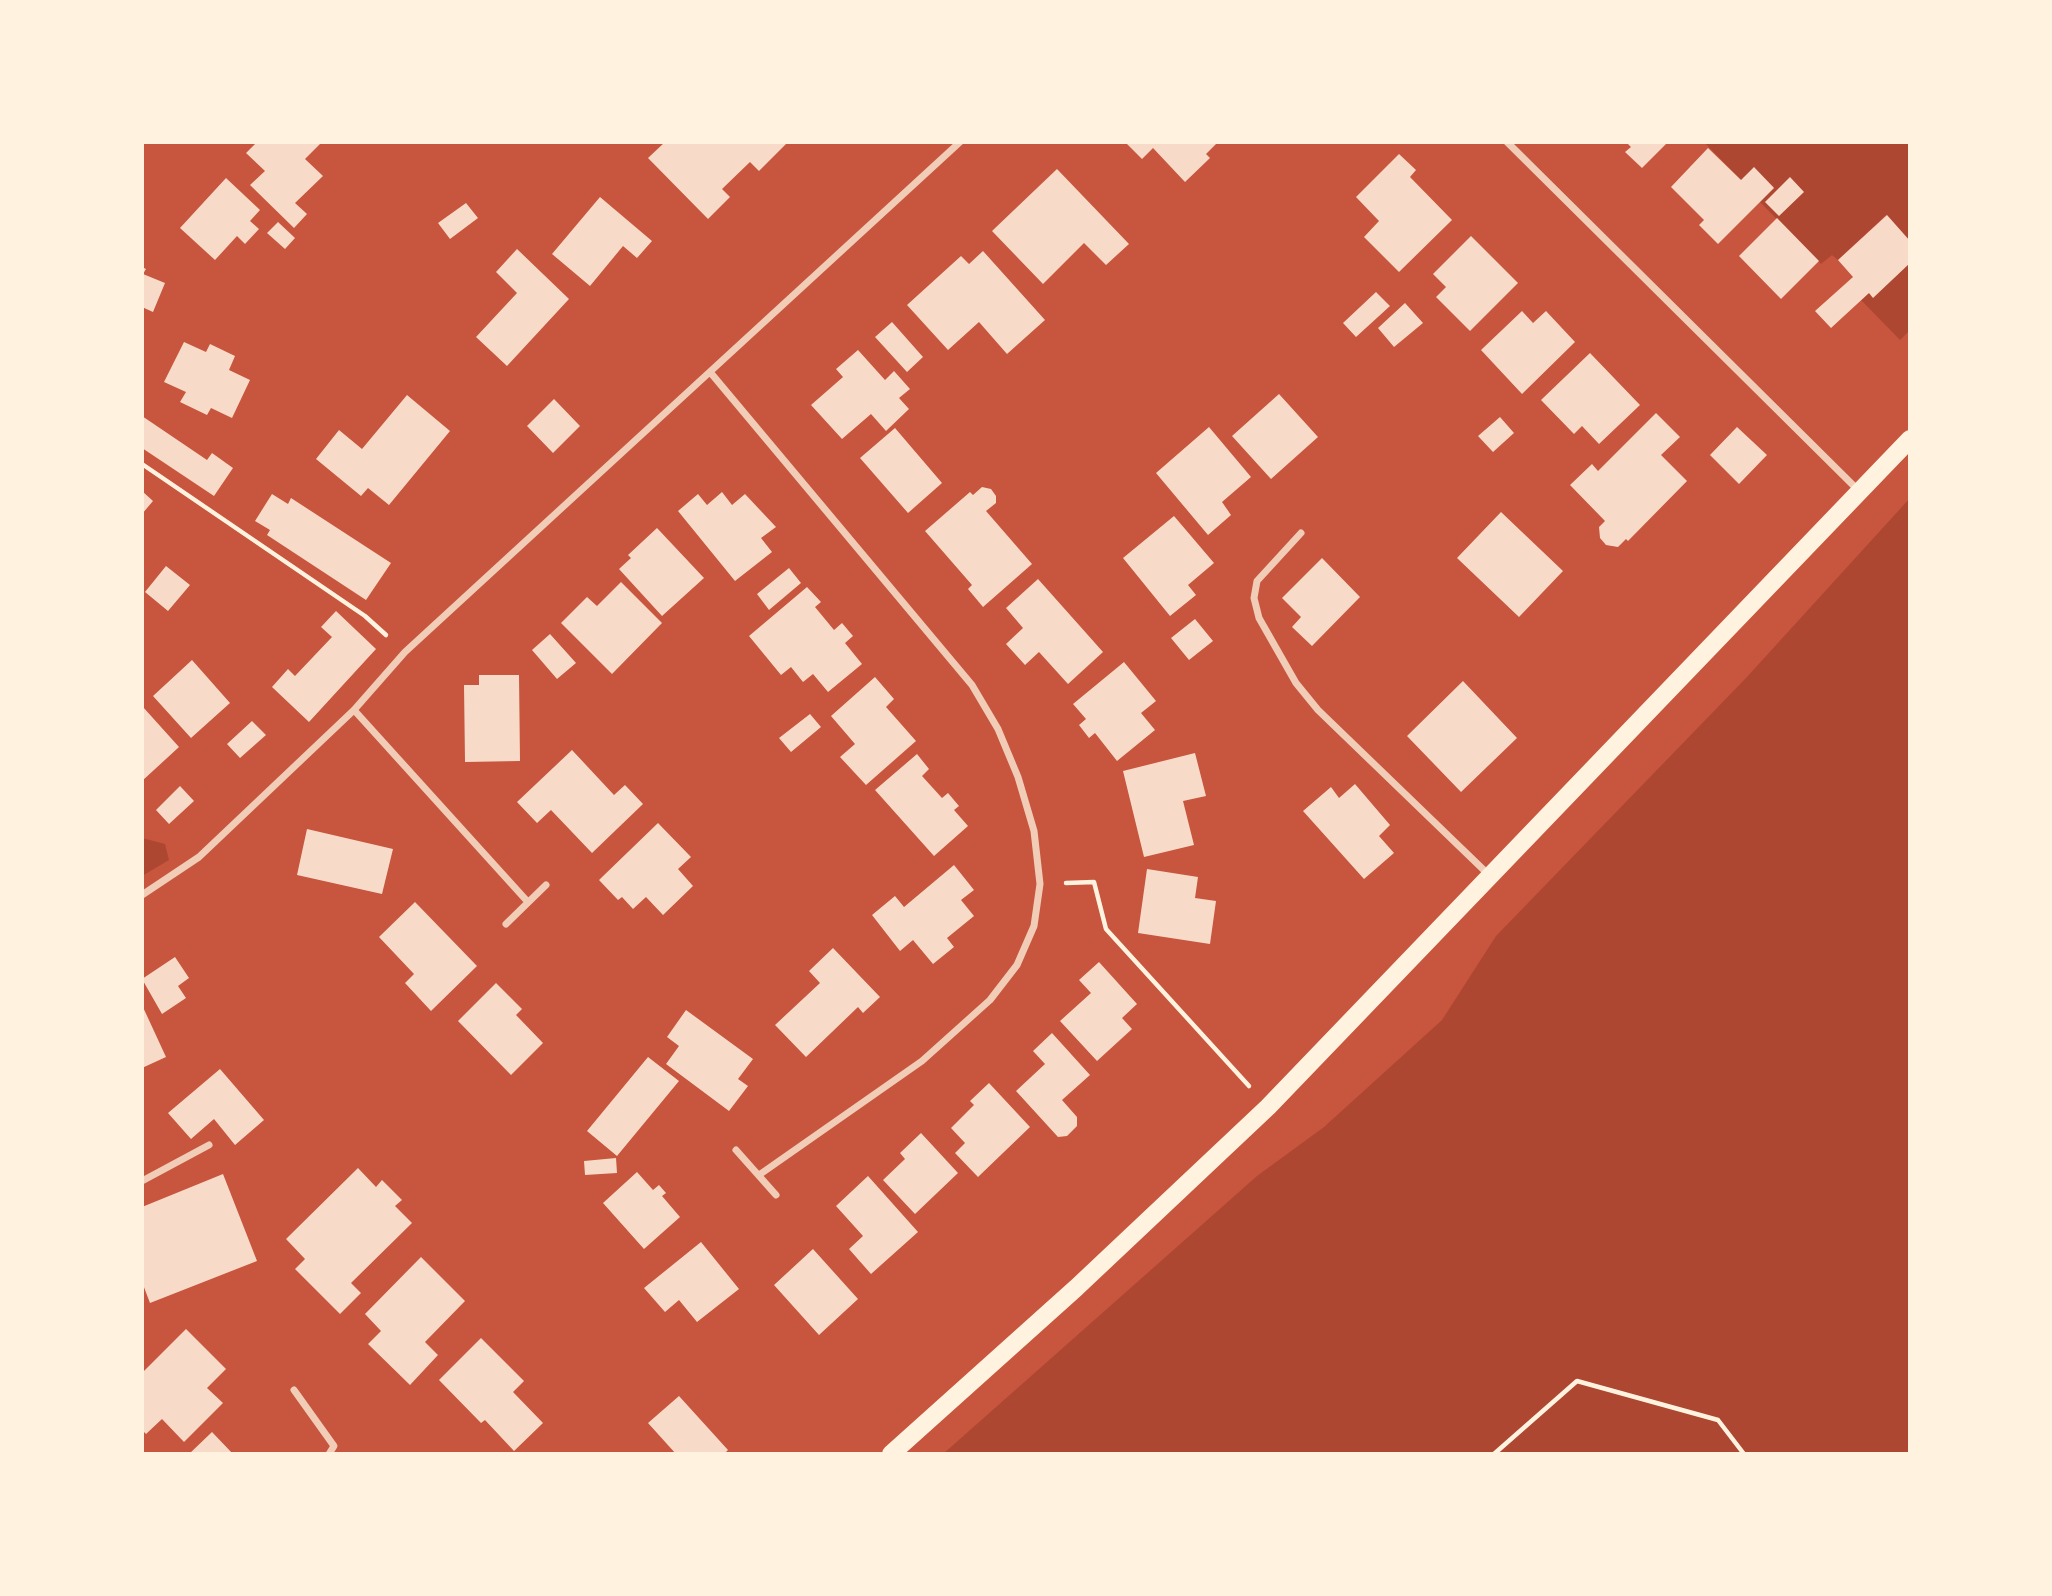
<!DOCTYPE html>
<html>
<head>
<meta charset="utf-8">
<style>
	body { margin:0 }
	#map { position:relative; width:2052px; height:1596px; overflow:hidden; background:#c8553d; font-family:"Libre Baskerville",serif }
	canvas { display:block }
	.frame { position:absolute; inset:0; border:144px solid #fff3e0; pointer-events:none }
</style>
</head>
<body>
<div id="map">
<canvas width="2052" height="1596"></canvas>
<div class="frame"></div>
</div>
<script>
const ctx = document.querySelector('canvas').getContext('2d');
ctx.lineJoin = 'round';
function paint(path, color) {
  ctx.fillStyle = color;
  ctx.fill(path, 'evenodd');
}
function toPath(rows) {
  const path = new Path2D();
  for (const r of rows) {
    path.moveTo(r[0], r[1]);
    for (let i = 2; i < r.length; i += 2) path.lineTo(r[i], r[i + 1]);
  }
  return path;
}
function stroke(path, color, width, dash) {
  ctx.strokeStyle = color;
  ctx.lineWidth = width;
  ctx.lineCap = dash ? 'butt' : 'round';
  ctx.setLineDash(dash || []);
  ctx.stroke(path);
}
paint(toPath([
	[1704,142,1910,142,1910,241,1886,215,1838,260,1832,255,1821,264,1760,202,1774,187,1754,168,1741,180],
	[1910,263,1910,330,1900,340,1861,300,1869,293,1873,297],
	[1910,498,1910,1454,943,1454,1257,1176,1324,1127,1442,1020,1496,936,1746,678],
	[142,838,165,844,169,860,142,876]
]), '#ae4732');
paint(toPath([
	[257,142,322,142,305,159,323,176,295,203,307,214,294,228,250,185,265,171,246,153],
	[665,142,783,142,786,144,759,171,750,162,722,189,730,197,708,219,648,158],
	[1125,142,1218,142,1206,154,1210,158,1185,182,1153,148,1142,159],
	[1626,142,1668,142,1642,168,1625,152,1631,147],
	[1708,148,1741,180,1754,167,1774,188,1718,244,1699,225,1704,220,1671,187],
	[1399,154,1416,170,1410,177,1452,220,1399,272,1364,237,1379,221,1356,197],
	[1057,169,1129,244,1106,265,1084,243,1043,284,992,231],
	[1790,177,1804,192,1779,216,1765,202],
	[226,178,260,210,250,221,259,229,245,244,237,236,215,260,180,228],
	[600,197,652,241,637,258,623,246,590,286,552,254],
	[466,203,478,218,450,239,438,223],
	[1887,215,1910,241,1910,263,1873,298,1869,293,1831,328,1815,311,1853,277,1838,260],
	[1777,218,1819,261,1781,299,1739,256],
	[278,222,295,238,285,249,267,233],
	[1471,236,1518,283,1470,331,1436,297,1446,287,1433,274],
	[517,249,569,299,507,366,476,337,517,293,496,272],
	[983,251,1045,320,1007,354,979,322,948,350,907,305,961,256,969,264],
	[142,267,146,269,143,274,165,283,153,312,142,307],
	[1376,292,1390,306,1356,337,1343,323],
	[1405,303,1423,323,1394,347,1378,328],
	[1522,311,1533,323,1546,311,1575,342,1522,394,1481,350],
	[892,322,923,357,907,372,875,337],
	[184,342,206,352,210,344,235,356,229,370,250,380,232,418,211,408,207,415,180,402,186,392,164,382],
	[858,350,885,380,894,371,910,389,899,398,909,409,886,431,871,414,842,439,811,405,843,377,836,369],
	[1590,353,1640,405,1599,444,1582,426,1574,434,1541,400],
	[1279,394,1318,437,1271,479,1232,436],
	[407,395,450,431,389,505,368,488,361,496,316,459,339,430,362,449],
	[554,399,580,426,553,453,527,426],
	[1656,413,1680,437,1661,455,1687,481,1628,541,1626,539,1618,547,1606,545,1600,538,1599,527,1605,521,1570,485,1592,464,1598,471],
	[142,416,207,460,212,453,233,468,214,496,142,448],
	[1500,417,1514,433,1493,452,1478,436],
	[1209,427,1251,477,1222,502,1231,515,1208,535,1156,473],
	[1737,427,1767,455,1739,484,1710,455],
	[895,428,942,483,908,513,860,458],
	[982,487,991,489,996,496,996,503,986,511,1032,564,983,607,968,589,972,585,925,531,970,492,973,495],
	[142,491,153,501,142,514],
	[722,492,732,505,745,494,776,527,761,538,772,552,735,581,678,511,698,494,707,505],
	[272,494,288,504,291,498,391,563,366,600,267,535,270,530,255,521],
	[1501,512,1563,571,1519,617,1457,558],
	[1174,516,1214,563,1188,585,1196,595,1170,616,1123,558],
	[657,528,704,578,662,616,619,569,631,558,628,555],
	[1322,558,1360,597,1312,646,1292,627,1301,617,1282,598],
	[166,566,190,585,168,611,145,592],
	[789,568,801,583,769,610,757,594],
	[1038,579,1103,652,1068,684,1039,652,1025,665,1006,644,1023,628,1006,608],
	[621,582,662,623,612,674,561,623,587,597,597,606],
	[807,587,821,602,815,607,834,630,842,623,853,636,845,643,862,664,828,692,813,674,803,682,791,667,781,675,749,636],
	[336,611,376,649,309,722,272,687,288,669,295,676,332,637,321,627],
	[1195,619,1213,641,1189,660,1171,638],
	[550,634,576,663,557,679,532,650],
	[192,660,230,703,191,738,153,696],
	[1124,662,1156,701,1141,713,1155,730,1117,761,1095,733,1089,738,1079,725,1086,719,1073,704],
	[479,675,519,675,520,761,465,762,464,685,479,685],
	[875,677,894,699,886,707,916,741,866,785,840,757,855,744,831,716],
	[1463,681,1517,738,1461,792,1407,736],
	[143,707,179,747,142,781,142,709],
	[810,714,821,727,791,752,779,738],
	[252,721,266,735,240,758,227,744],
	[572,750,614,795,625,785,643,804,592,853,551,810,537,823,517,802],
	[1195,753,1206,796,1183,801,1194,845,1144,857,1123,771],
	[917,754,929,769,922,776,942,798,948,793,959,806,954,810,968,826,934,856,875,790],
	[1355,784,1390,825,1379,836,1394,853,1364,879,1303,811,1331,787,1339,798],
	[180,786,194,801,169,824,156,810],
	[658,823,691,857,678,869,693,886,663,915,646,897,633,909,622,897,618,900,599,880],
	[307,829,393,849,382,894,297,875],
	[954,865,974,890,961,900,974,916,947,938,954,947,933,964,913,940,900,951,872,915,895,896,904,907],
	[1147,869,1198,877,1195,898,1216,901,1210,944,1138,933],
	[415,902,477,966,431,1011,405,983,414,974,379,937],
	[833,948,880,997,863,1013,858,1007,806,1057,775,1025,820,983,809,971],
	[175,957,189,978,178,986,186,998,162,1014,142,979],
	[1099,962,1137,1004,1122,1018,1132,1029,1097,1061,1060,1021,1091,993,1079,980],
	[496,983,522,1009,516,1015,543,1043,511,1075,458,1021],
	[142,1005,166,1057,142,1068],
	[686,1010,753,1059,738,1079,748,1086,729,1111,666,1064,679,1046,667,1037],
	[1052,1033,1090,1075,1062,1100,1077,1117,1077,1126,1067,1136,1058,1137,1016,1091,1045,1064,1033,1051],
	[648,1057,679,1081,617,1156,587,1131],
	[220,1069,264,1120,235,1145,214,1119,191,1139,168,1113],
	[989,1083,1030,1127,978,1177,955,1153,965,1143,951,1128,974,1105,970,1101],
	[921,1133,958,1173,915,1214,883,1180,905,1159,900,1153],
	[616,1158,617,1173,585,1175,584,1161],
	[358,1168,376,1187,382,1180,402,1200,395,1206,412,1223,351,1283,361,1293,340,1314,295,1269,305,1259,286,1239],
	[637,1172,653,1190,659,1185,666,1193,662,1196,680,1217,644,1249,603,1203],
	[223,1174,257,1261,150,1303,142,1282,142,1207],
	[868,1176,918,1232,871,1274,849,1249,863,1236,836,1206],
	[701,1242,739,1289,697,1322,679,1300,665,1312,644,1288],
	[813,1249,858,1299,819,1335,774,1285],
	[421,1257,465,1301,425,1342,438,1355,410,1385,368,1344,381,1331,365,1314],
	[186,1329,226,1369,207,1388,223,1403,184,1442,162,1419,146,1434,142,1430,142,1373],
	[481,1338,524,1381,513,1392,543,1423,514,1451,485,1420,481,1423,439,1380],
	[679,1396,728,1450,724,1454,676,1454,648,1423],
	[212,1432,233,1454,189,1454]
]), '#f7dbc8');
stroke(toPath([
	[142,464,365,616,386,635],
	[1066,883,1094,882,1106,929,1249,1086],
	[1494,1454,1577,1381,1718,1420,1744,1454]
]), '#fff3e0', 4.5);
stroke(toPath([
	[1507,142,1858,490],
	[710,372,972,685,998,729,1018,777,1034,831,1040,884,1034,926,1017,965,990,1000,922,1061,759,1175],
	[1301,533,1257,581,1254,598,1259,618,1296,683,1318,710,1489,875],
	[354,710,527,901],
	[142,895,199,857,354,710,405,652,960,142],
	[506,924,546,885],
	[736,1150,776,1195],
	[142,1181,209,1145],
	[294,1390,334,1446,329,1454]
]), '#f1ccb7', 7);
stroke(toPath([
	[891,1454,1076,1288,1268,1107,1910,439]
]), '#fff3e0', 18);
</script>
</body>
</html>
